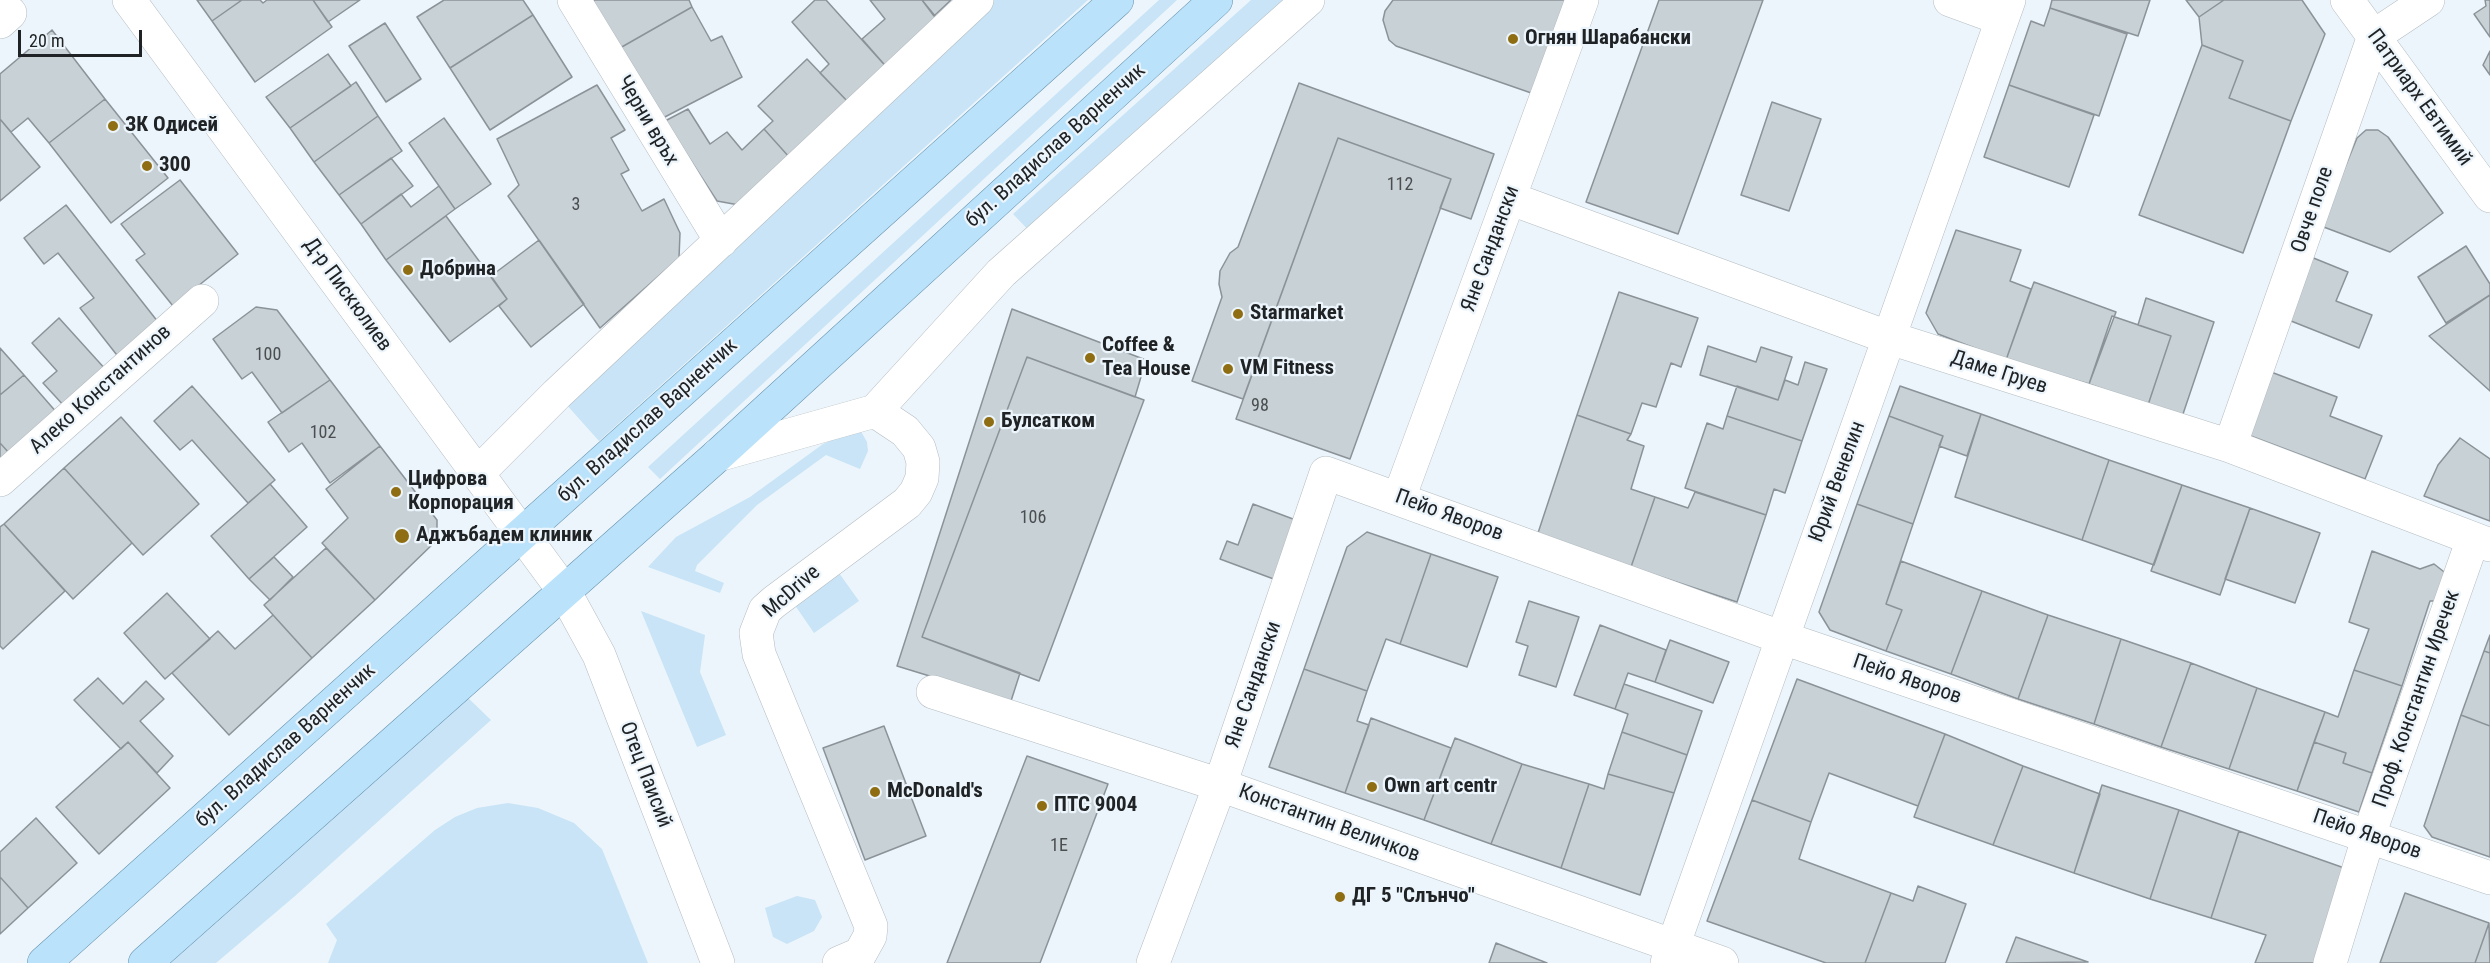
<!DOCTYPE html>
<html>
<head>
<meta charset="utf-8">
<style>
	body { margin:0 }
	#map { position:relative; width:2490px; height:963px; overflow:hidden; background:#ecf5fb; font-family:"Roboto Condensed",sans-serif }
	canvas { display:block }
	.scale { position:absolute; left:18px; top:30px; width:124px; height:27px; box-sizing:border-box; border:3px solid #202325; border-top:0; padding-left:8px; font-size:18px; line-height:21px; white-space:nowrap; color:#202325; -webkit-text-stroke:4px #ecf5fb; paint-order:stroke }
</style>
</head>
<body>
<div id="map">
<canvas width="2490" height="963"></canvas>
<div class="scale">20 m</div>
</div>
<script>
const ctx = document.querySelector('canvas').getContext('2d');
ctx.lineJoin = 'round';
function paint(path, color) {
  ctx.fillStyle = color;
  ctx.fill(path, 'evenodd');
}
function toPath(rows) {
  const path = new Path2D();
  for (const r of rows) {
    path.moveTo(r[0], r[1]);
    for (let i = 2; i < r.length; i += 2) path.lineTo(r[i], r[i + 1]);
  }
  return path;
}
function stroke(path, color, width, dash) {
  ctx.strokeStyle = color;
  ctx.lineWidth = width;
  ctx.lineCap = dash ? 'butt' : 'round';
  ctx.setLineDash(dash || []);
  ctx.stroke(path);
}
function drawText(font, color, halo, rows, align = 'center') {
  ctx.font = font + ' "Roboto Condensed",sans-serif';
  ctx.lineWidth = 4.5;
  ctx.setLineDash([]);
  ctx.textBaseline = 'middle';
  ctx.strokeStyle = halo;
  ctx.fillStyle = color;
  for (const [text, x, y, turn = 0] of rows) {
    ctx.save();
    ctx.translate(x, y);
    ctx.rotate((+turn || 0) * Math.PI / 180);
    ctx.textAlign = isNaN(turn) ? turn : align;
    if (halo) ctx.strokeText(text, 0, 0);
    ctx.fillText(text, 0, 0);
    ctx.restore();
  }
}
paint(toPath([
	[977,0,1088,0,599,441,557,394],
	[1159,0,1177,0,660,479,648,467],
	[1251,0,1308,0,1038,240,1013,214],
	[859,428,867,442,868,451,860,469,826,455,757,505,697,565,695,571,724,583,720,593,648,567,676,537,750,497,823,444],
	[834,566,859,601,814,633,790,598],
	[641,611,705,635,700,672,726,735,697,747],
	[465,695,491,720,295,896,216,963,161,963],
	[508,803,538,808,574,823,602,849,648,963,328,963,337,940,326,924,435,830,455,817,477,808],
	[797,896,815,900,822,917,814,931,787,944,773,937,765,908]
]), '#c8e4f6');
const building = toPath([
	[197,0,242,0,212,21,197,0],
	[242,0,260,0,263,3,267,0,313,0,332,27,255,82,212,21,242,0],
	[313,0,360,0,328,22,313,0],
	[444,0,523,0,533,15,450,68,417,17,444,0],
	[595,0,689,0,692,7,620,48,591,2,595,0],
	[815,0,826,0,890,71,850,104,820,73,829,64,792,22,815,0],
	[870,0,922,0,940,22,890,71,862,39,885,19,870,0],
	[922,0,951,0,934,16,922,0],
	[1393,0,1568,0,1537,95,1396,46,1389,40,1383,20,1385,11,1393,0],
	[1659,0,1763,0,1678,234,1586,202,1659,0],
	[2052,0,2150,0,2138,36,2050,8,2052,0],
	[2186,0,2224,0,2199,17,2186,0],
	[2224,0,2302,0,2325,34,2291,121,2229,98,2243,61,2202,45,2199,17,2224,0],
	[2485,0,2490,0,2490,37,2474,14,2486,6,2485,0],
	[692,7,711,41,722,36,742,77,659,120,620,48,692,7],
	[2050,8,2127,34,2099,116,2009,85,2031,21,2044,26,2050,8],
	[533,15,572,77,490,130,450,68,533,15],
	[385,23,421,79,386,102,349,46,385,23],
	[52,30,105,99,49,143,28,118,11,132,0,119,0,74,52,30],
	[2202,45,2243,61,2229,98,2291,121,2243,253,2139,215,2202,45],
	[2490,51,2490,75,2483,65,2490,51],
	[328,54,351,86,290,128,266,97,328,54],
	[807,59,850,104,790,158,764,129,773,121,758,106,807,59],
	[356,82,378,116,314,162,290,128,356,82],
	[1299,83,1494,154,1471,219,1440,208,1451,179,1338,138,1243,399,1192,381,1222,297,1219,284,1220,271,1230,253,1238,247,1299,83],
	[597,85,625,130,611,138,629,170,621,174,642,211,664,199,680,233,679,258,600,328,508,196,519,185,497,139,597,85],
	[2009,85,2094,115,2069,187,1984,157,2009,85],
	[105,99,168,178,111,223,49,143,105,99],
	[1772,102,1821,119,1789,211,1741,195,1772,102],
	[688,109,710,144,727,132,742,150,764,129,790,158,739,205,717,201,665,121,688,109],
	[378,116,402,151,339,195,314,162,378,116],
	[444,118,491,184,455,209,409,143,444,118],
	[0,119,40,167,0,201,0,119],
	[2366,130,2378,130,2388,137,2443,213,2390,252,2321,226,2357,138,2366,130],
	[1338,138,1451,179,1350,459,1236,419,1338,138],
	[391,158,413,186,361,224,339,195,391,158],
	[180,180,238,254,173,306,136,260,145,254,121,224,180,180],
	[439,186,455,209,386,260,361,224,401,194,411,207,439,186],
	[66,205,162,327,120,359,80,308,94,298,58,253,44,264,24,238,66,205],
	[446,216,507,299,450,342,386,260,446,216],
	[1956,230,2021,250,2010,281,2031,289,2006,360,1938,334,1926,313,1956,230],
	[539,240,584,304,531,347,499,306,507,299,491,276,539,240],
	[2466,246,2490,284,2490,295,2446,323,2418,277,2466,246],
	[2311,257,2348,272,2336,301,2372,315,2359,348,2286,319,2311,257],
	[2034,282,2116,312,2089,384,2006,360,2034,282],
	[1619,292,1698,318,1681,367,1671,363,1656,407,1642,403,1631,434,1577,415,1619,292],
	[2490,295,2490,391,2429,336,2490,295],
	[2146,298,2214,322,2182,417,2148,405,2171,336,2138,325,2146,298],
	[256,307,277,310,330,380,282,413,252,372,242,379,213,339,256,307],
	[1012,309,1146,360,1135,397,1027,357,922,637,1020,673,1011,701,897,666,1012,309],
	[2112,316,2171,336,2148,405,2089,384,2112,316],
	[59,318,107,371,66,408,43,383,57,371,32,343,59,318],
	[1708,346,1756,362,1761,347,1792,357,1778,400,1700,375,1708,346],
	[0,348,24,375,0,395,0,348],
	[1027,357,1144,400,1039,681,922,637,1027,357],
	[1805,362,1827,369,1802,441,1727,416,1737,386,1778,400,1785,380,1798,385,1805,362],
	[2271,372,2337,397,2330,416,2382,436,2365,479,2248,435,2271,372],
	[24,375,58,414,10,454,0,443,0,395,24,375],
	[330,380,380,446,330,483,302,443,289,452,268,422,330,380],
	[192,386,275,480,248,503,192,440,180,450,154,421,192,386],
	[1900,386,1981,414,1967,456,1939,446,1943,436,1889,416,1900,386],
	[1981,414,2109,460,2082,540,1955,497,1981,414],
	[1577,415,1631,434,1627,440,1644,446,1631,489,1655,497,1631,567,1537,536,1577,415],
	[1727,416,1802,441,1785,493,1774,489,1766,515,1685,488,1707,423,1723,429,1727,416],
	[1889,416,1943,436,1913,524,1857,504,1889,416],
	[121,417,199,504,143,555,64,468,121,417],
	[2460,438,2490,459,2490,521,2424,496,2438,465,2460,438],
	[0,443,10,454,0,463,0,443],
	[380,446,437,520,437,540,375,600,322,543,348,518,326,489,380,446],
	[2109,460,2182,485,2154,565,2082,540,2109,460],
	[64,468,132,543,73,599,4,524,64,468],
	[270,484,307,527,249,579,211,536,270,484],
	[2182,485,2250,508,2220,595,2151,571,2182,485],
	[1695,492,1766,515,1737,602,1631,567,1655,497,1688,508,1695,492],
	[1253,504,1301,522,1279,581,1220,559,1227,541,1238,545,1253,504],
	[1857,504,1913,524,1886,604,1902,610,1886,651,1830,630,1819,612,1857,504],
	[2250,508,2320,533,2295,603,2225,579,2250,508],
	[4,524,65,591,3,649,0,646,0,527,4,524],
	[1367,532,1431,554,1400,644,1386,639,1367,691,1304,669,1347,547,1367,532],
	[326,548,375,600,312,658,264,605,326,548],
	[2372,551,2420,569,2434,564,2448,575,2435,601,2430,601,2402,686,2354,670,2369,629,2349,622,2372,551],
	[1431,554,1498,577,1467,667,1400,644,1431,554],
	[274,557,293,577,270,600,249,579,274,557],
	[1901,561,1982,591,1951,674,1886,651,1902,610,1886,604,1901,561],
	[1982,591,2048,615,2018,699,1951,674,1982,591],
	[167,593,210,639,165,679,124,633,167,593],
	[1529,601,1579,617,1556,687,1519,675,1528,646,1516,642,1529,601],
	[273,615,312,658,229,735,172,673,218,631,235,649,273,615],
	[2048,615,2121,639,2094,724,2018,699,2048,615],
	[1600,625,1666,650,1655,682,1628,673,1615,709,1574,695,1600,625],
	[2490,635,2490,653,2484,651,2490,635],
	[2121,639,2191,663,2161,747,2094,724,2121,639],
	[1670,640,1729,662,1713,703,1655,682,1670,640],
	[2484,651,2490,653,2490,726,2461,715,2484,651],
	[2191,663,2257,688,2229,769,2161,747,2191,663],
	[1304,669,1367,691,1357,721,1369,725,1345,793,1269,767,1304,669],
	[2354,670,2402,686,2372,773,2343,763,2346,753,2314,742,2325,712,2338,717,2354,670],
	[98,678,123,704,146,681,164,699,140,721,173,756,157,773,128,742,121,749,74,700,98,678],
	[1797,679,1945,734,1918,806,1829,773,1811,822,1752,800,1797,679],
	[1624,684,1702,711,1687,755,1622,732,1628,714,1615,709,1624,684],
	[2257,688,2325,712,2297,791,2229,769,2257,688],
	[2461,715,2490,726,2490,857,2432,837,2424,826,2461,715],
	[1371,718,1451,748,1424,820,1345,793,1371,718],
	[884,726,926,836,865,860,823,748,884,726],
	[1622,732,1687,755,1674,793,1608,774,1622,732],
	[1945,734,2023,766,1993,845,1914,817,1945,734],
	[1455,738,1522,764,1491,844,1424,820,1455,738],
	[128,742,170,788,99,854,56,807,128,742],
	[2314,742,2346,753,2343,763,2372,773,2359,812,2297,791,2314,742],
	[1027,756,1108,784,1040,963,947,963,1027,756],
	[1522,764,1589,784,1561,868,1491,844,1522,764],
	[2023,766,2100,794,2074,873,1993,845,2023,766],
	[1608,774,1674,793,1640,895,1561,868,1589,784,1604,789,1608,774],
	[2102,785,2179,810,2150,899,2074,873,2102,785],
	[1752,800,1811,822,1799,859,1891,893,1865,963,1826,963,1707,921,1752,800],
	[2179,810,2239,831,2211,918,2150,899,2179,810],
	[36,818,77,863,28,908,0,877,0,852,36,818],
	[2239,831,2350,870,2317,963,2255,963,2266,935,2211,918,2239,831],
	[0,877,28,908,0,934,0,877],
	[1918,886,1966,904,1945,963,1865,963,1891,893,1913,901,1918,886],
	[2405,893,2489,923,2475,963,2380,963,2405,893],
	[2489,923,2490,963,2475,963,2489,923],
	[2016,937,2088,962,2006,963,2016,937],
	[1496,943,1547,963,1489,963,1496,943]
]);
paint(building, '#c8d1d6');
stroke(building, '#8b9399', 1.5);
const minor = toPath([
	[129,0,564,591,599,655,718,963],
	[574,0,721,241],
	[1950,0,2002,19],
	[2347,0,2490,196],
	[0,22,10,13],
	[1509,198,1890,338,2230,446,2490,545],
	[875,411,1001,273,1308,0],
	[2230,446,2374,36,2428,0],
	[718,455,875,411],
	[478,473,557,394,977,0],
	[0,480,202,301],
	[1399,498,1582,0],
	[933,692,1220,785,1722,963],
	[839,963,860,954,870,936,871,926,759,654,756,633,765,610,774,602,907,503,916,492,922,478,923,462,919,448,905,431,875,411],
	[1153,963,1220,785,1326,473,1783,638,2490,878],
	[1667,963,2009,0],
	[2330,963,2369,835,2473,539]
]);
const major = toPath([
	[44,963,1117,0],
	[145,963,718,455,1216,0]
]);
stroke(minor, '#b4bdc2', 34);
stroke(major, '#6692ae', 34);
stroke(minor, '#fff', 33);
stroke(major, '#bae2fa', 33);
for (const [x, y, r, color] of [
	[1513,39,6,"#8f6e13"],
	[113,126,6,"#8f6e13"],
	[147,166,6,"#8f6e13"],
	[408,270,6,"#8f6e13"],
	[1238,314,6,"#8f6e13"],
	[1090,358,6,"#8f6e13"],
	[1228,369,6,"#8f6e13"],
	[989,422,6,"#8f6e13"],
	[396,492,6,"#8f6e13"],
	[402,536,8,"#8f6e13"],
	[1372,787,6,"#8f6e13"],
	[875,792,6,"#8f6e13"],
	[1042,806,6,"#8f6e13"],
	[1340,897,6,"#8f6e13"]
]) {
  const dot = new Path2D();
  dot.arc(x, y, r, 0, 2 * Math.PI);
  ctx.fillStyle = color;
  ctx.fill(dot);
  stroke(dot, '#ecf5fb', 2);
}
drawText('18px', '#4a4e51', null, [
	["112",1400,185],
	["3",576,205],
	["100",268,355],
	["98",1260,406],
	["102",323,433],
	["106",1033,518],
	["1Е",1059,846]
]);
drawText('bold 21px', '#202325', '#ecf5fb', [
	["Огнян Шарабански",1525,39],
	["ЗК Одисей",125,126],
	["300",159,166],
	["Добрина",420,270],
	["Starmarket",1250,314],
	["Coffee &",1102,346],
	["Tea House",1102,370],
	["VM Fitness",1240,369],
	["Булсатком",1001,422],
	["Цифрова",408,480],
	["Корпорация",408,504],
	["Аджъбадем клиник",416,536],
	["Own art centr",1384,787],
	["McDonald's",887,792],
	["ПТС 9004",1054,806],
	["ДГ 5 \"Слънчо\"",1352,897]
], 'left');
drawText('21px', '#202325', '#ecf5fb', [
	["Патриарх Евтимий",2419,98,54],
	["Черни връх",647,121,59],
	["бул. Владислав Варненчик",1056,146,-42],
	["Овче поле",2313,210,-71],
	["Яне Сандански",1491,249,-70],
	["Д-р Пискюлиев",347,295,54],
	["Даме Груев",1999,373,18],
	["Алеко Константинов",101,390,-42],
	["бул. Владислав Варненчик",648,421,-42],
	["Юрий Венелин",1838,482,-70],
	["Пейо Яворов",1449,516,20],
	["McDrive",792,592,-41],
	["Пейо Яворов",1907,680,19],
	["Яне Сандански",1254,685,-71],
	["Проф. Константин Иречек",2417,699,-71],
	["бул. Владислав Варненчик",286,746,-42],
	["Отец Паисий",645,775,69],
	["Константин Величков",1329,824,20],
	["Пейо Яворов",2367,835,19]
]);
</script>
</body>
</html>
